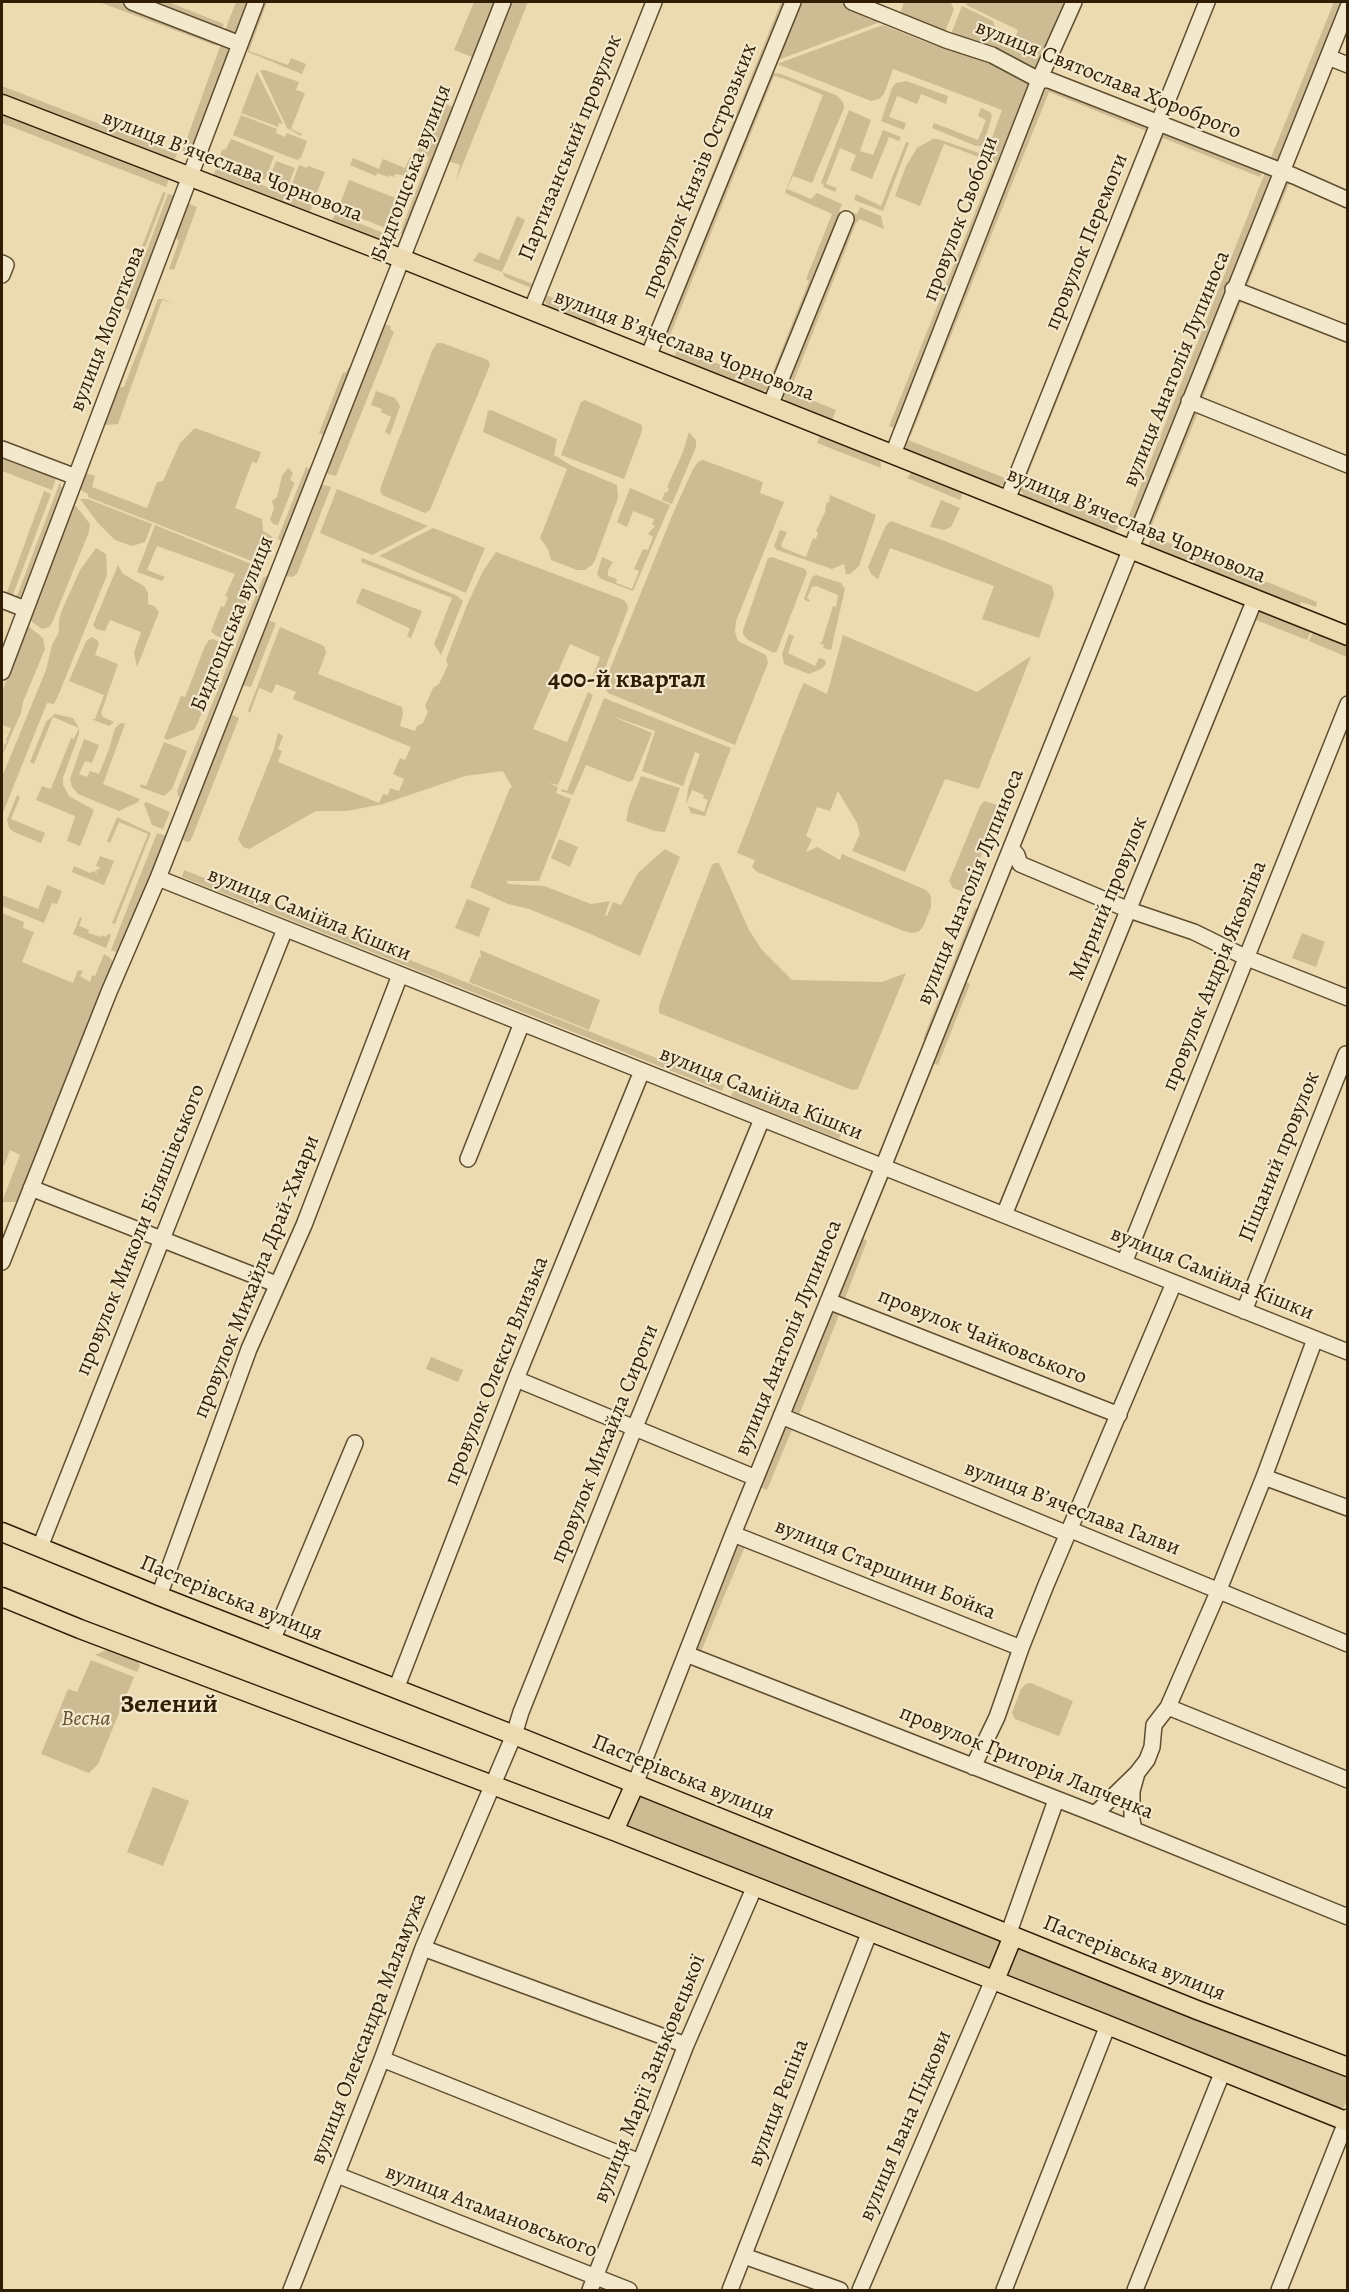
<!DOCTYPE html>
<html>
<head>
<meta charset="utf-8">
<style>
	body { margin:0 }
	#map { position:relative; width:1349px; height:2292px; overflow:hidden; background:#ecdbb0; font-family:Alegreya,serif }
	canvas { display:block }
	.frame { position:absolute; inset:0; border:3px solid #2f1e04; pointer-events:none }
</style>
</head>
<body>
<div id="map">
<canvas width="1349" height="2292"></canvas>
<div class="frame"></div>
</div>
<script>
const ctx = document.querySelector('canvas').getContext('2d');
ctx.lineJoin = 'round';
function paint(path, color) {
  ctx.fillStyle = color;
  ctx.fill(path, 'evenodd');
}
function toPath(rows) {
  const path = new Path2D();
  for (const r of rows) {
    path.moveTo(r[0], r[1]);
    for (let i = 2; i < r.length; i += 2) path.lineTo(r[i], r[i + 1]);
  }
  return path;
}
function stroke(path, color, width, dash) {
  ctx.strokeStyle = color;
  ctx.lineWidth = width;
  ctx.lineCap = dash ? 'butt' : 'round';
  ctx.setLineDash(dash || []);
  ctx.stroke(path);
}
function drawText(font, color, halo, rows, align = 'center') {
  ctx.font = font + ' Alegreya,serif';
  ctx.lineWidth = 4.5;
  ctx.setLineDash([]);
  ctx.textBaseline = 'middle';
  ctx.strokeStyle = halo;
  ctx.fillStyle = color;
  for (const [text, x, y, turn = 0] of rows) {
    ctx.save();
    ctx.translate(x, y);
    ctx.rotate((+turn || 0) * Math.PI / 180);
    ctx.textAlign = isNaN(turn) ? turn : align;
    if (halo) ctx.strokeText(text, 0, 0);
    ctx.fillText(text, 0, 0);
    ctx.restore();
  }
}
paint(toPath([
	[99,2,123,2,219,40,217,46],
	[142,2,168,2,224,24,221,32],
	[236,2,250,2,235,36,224,33],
	[262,2,267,2,249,51,288,65,291,58,306,64,302,74,248,52,247,48,254,30,251,29],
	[474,2,496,2,472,57,454,50],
	[510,2,528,2,456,181,460,165,448,161],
	[781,2,789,2,652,333,649,331],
	[797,2,843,2,878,15,883,21,775,61],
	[904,2,947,2,951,3,954,9,945,32,900,14],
	[967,2,1070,2,1047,58,1035,71,951,34,962,6,993,21,995,28,993,36,1013,43,1018,30,966,5],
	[1334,2,1344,2,1279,162,1268,165],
	[883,25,928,43,947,49,952,46,994,59,1028,80,1031,85,897,429,889,426,995,163,944,144,920,206,895,196,906,166,917,148,933,139,938,139,982,154,988,149,1002,110,893,69,884,94,879,99,871,101,777,64],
	[222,41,231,49,192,154,182,152],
	[260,70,265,70,299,82,296,90,305,93,291,129,302,134,301,136,287,128],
	[257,72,283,124,279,123,278,127,241,113],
	[778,73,836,95,843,102,844,108,812,183,793,176,787,189,811,199,817,193,842,204,839,211,843,213,775,380,770,379,809,281,806,279,832,214,785,193,823,95,785,79,774,76,669,338,662,337,771,74],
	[906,81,948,96,946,104,921,94,917,104,897,96,889,117,906,123,904,130,881,121,892,88,896,83],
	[1044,85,1152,127,1013,475,1009,474,1146,131,1059,96,1049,92,911,435,906,433],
	[2,86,177,154,174,160,2,94],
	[438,100,453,107,403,234,400,233,429,157,417,152],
	[981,108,990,112,992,116,984,143,981,146,976,146,932,128,934,123,978,140,986,120,978,116],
	[849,110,871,120,860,151,873,155,883,130,901,137,899,141,889,137,872,179,850,170,856,155,840,148,826,184,837,188,835,192,823,187,824,184,821,183],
	[2,115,169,179,166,187,2,123],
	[241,115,277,129,276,133,285,137,287,133,307,141,301,158,297,160,233,135],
	[1165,132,1264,169,1260,177,1163,138,1025,481,1021,479,1161,133],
	[231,139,274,156,265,180,218,162,222,150,226,149],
	[906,142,909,143,883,211,854,200,856,194,881,206],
	[410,157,414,159,407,176,395,174,394,177,389,175,388,177,377,173,376,176,350,165,353,158,379,169,383,159,405,168],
	[276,161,295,168,287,189,268,182],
	[299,165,307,168,308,166,325,172,314,200,289,191],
	[216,167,313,205,310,212,214,175],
	[1266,170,1272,178,1134,523,1127,520],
	[1291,179,1246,289,1243,287,1283,180],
	[349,180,406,202,395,232,338,209],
	[163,192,166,193,122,307,119,306],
	[168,194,175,196,132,311,125,308],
	[187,203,197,207,174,270,169,269,179,241,174,236],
	[860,207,881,216,884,229,860,219,856,223,791,388,785,385,852,212,857,214],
	[335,214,389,235,386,243,332,221],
	[517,216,525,220,502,272,533,284,531,288,505,277,502,272,473,261,479,252,499,260],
	[543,294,598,316,595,326,550,308,546,304],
	[1243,297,1201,403,1197,401,1235,300],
	[158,299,163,299,173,303,162,300,118,424,105,425,103,422,117,387,124,387],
	[383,324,391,326,390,329,394,332,336,476,328,474,325,470],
	[437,343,442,343,488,360,490,365,430,510,425,513,382,495,380,489,432,351],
	[678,348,772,385,770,389,760,392,674,358],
	[348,368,353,369,326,437,319,433,343,372,346,373],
	[784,389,836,410,832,420,787,402,782,396],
	[376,391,395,398,400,406,390,435,385,432,391,417,381,412,382,409,371,405],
	[585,400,642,425,642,431,624,479,561,455,581,402],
	[491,410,557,439,554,455,572,466,617,485,618,498,595,560,592,565,585,570,577,570,551,560,548,549,540,538,567,469,483,432,488,411],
	[1199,410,1150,530,1144,528,1191,411],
	[195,428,261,452,257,463,252,462,235,508,262,519,263,531,273,537,262,565,88,497,88,494,79,489,84,474,86,473,95,476,92,487,147,508,157,482,163,481,180,443],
	[689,432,696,440,696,447,672,504,662,500,665,492,667,493,669,488,667,487,683,452],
	[820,436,880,460,881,468,817,443],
	[903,438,1010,480,1006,484,998,486,907,450,903,442],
	[2,454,53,475,56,478,52,490,2,471],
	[703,460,763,482,760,493,784,502,736,621,735,632,738,641,766,655,768,663,735,745,608,693,604,684,674,511,693,469,698,462],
	[306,467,313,470,284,543,281,542,278,538],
	[288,468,293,473,290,480,294,482,294,484,278,525,273,524,270,519,274,509,272,501,277,497,282,476],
	[912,472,963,492,960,500,907,478],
	[60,482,63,493,22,602,15,601],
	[320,484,331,487,297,574,292,577,285,576],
	[1019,484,1121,524,1114,533,1025,497,1019,489],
	[630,488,670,505,633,591,601,579,597,574,602,557,613,562,608,570,608,576,617,579,616,583,632,589,639,571,634,569,643,549,648,550,653,537,648,534,655,526,652,524,654,519,633,511,627,527,617,522],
	[337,489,428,526,372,555,320,533],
	[44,491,51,494,11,600,6,595],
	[830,495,876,515,859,566,850,574,846,574,844,564,832,569,777,550,774,546,780,530,787,532,781,545,783,548,806,557,813,538,816,539,818,532,816,531,826,510,825,509,827,502,829,502],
	[80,499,88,499,152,524,145,542,132,546,115,540,98,523],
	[941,500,960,508,951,527,944,530,930,527],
	[72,506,76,506,90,524,89,532,52,623,49,627,42,629,32,622,30,616],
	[891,521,955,545,1052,586,1054,595,1039,638,982,619,994,586,890,548,878,579,871,574,868,567,886,525],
	[155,525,261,568,231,642,215,635,211,631,221,606,224,607,228,597,225,596,235,574,157,546,147,570,165,577,162,581,137,572],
	[433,528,485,548,466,593,379,556],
	[1152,536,1317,602,1316,607,1301,602,1299,607,1148,546],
	[96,548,106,554,107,575,58,696,54,704,47,703,2,815,2,777,46,670,52,645,59,632,59,620,62,610,80,570],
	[496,552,624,600,627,604,628,609,600,681,592,679,600,657,570,644,533,729,567,742,588,692,593,695,558,785,548,783,558,787,556,793,571,799,539,881,506,881,509,884,544,886,591,904,610,901,605,915,607,916,613,902,621,905,638,873,665,849,680,857,640,956,586,932,529,909,508,904,470,887,510,788,512,787,503,771,465,776,383,804,347,811,316,811,249,849,243,847,238,839,274,749,278,733,283,736,278,749,282,751,278,762,379,803,383,794,388,795,390,788,399,791,404,779,393,774,400,758,405,760,411,747,293,699,296,692,276,684,272,693,259,688,250,713,248,711,280,627,324,646,326,653,318,674,402,707,403,714,400,726,415,731,417,726,423,723,428,712,425,706,433,688,439,684,448,665,446,660,467,605,483,571],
	[772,557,805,569,807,573,777,651,774,653,748,640,743,634,743,630,768,558],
	[362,558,456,595,463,601,441,655,434,644,452,598,361,562],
	[118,565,123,574,144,586,148,593,148,604,154,606,159,612,137,667,134,653,141,632,110,620,105,631,96,629,93,625],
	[268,575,270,576,182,798,178,796,177,791,263,578],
	[816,575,841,583,845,589,831,650,823,648,824,645,819,643,822,642,833,606,836,607,838,595,816,586,812,587,807,598,810,600,809,602,804,599,812,577],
	[362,588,422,611,411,638,407,636,410,629,407,627,356,603],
	[1261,611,1311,631,1307,640,1251,618,1255,612],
	[270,621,276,623,251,687,240,685,265,623],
	[27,625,43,638,45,649,23,702,21,713,2,756,4,746,2,744,5,745,7,740,2,737,6,739,9,734,2,730,9,733,11,728,3,725,2,728,2,692],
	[1313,632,1347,646,1347,657,1309,641],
	[789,634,794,636,788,653,815,666,819,658,825,660,826,664,821,669,809,674,784,664,782,654],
	[843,635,977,692,1031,656,979,789,945,779,905,872,852,851,860,834,857,823,838,791,830,811,817,807,806,836,812,839,806,852,817,847,840,860,842,854,926,890,931,896,931,907,923,927,918,932,911,933,901,930,757,872,752,867,755,860,737,853,800,691,804,683,827,694],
	[92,637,97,640,99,644,95,655,118,664,101,713,103,717,114,722,109,726,91,719,95,719,104,695,69,681,86,641],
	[213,639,230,646,195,729,167,740,164,738,181,696,185,697,205,646,209,640],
	[604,698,731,748,705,816,691,813,688,806,704,812,708,800,703,798,704,795,692,790,686,805,688,789,700,754,695,752,683,786,642,771,655,731,609,715,652,733,633,780,629,782,586,765,573,795,561,791,562,789,567,791],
	[55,714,73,718,79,728,79,734,63,778,63,785,69,796,94,810,80,846,67,841,75,816,36,800,42,786,51,789,71,738,74,739,79,728,53,717,34,764,30,762,46,722],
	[233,715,239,718,191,840,188,842,178,838,228,716],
	[121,723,125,724,103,784,140,799,138,802,119,811,78,794,72,787,70,779,84,739,99,745,92,763,85,761,79,774,87,777,90,771,99,774,109,749,115,728],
	[164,742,187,751,172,789,164,796,140,787,141,784,146,786],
	[641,776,680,788,665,832,655,831,626,821,629,806],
	[17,795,20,797,11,819,45,833,41,843,14,832,9,828,7,820],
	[984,801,1007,808,1008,812,1005,821,991,832,973,876,975,896,953,888,949,881,980,806],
	[146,802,170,812,163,829,152,825,144,804],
	[117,817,151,833,115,924,112,923,148,834,119,822,110,843,107,841],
	[157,833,166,836,120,951,116,952,111,950],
	[559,839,578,847,570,867,551,858],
	[100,856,114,861,104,885,72,872,74,866,90,873,94,871,97,874,96,870,101,868,96,866],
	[715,863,719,863,749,930,762,950,792,980,882,982,906,973,858,1089,852,1090,659,1013,659,1006,679,950,712,865],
	[184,870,724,1085,722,1091,182,877],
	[47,885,62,891,57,904,52,903,44,923,2,906,2,895,38,909],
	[467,899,490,908,479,937,455,928],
	[975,908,981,910,928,1041,923,1039],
	[2,913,24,922,23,928,34,932,22,962,73,983,78,970,83,971,80,976,90,982,92,975,95,976,104,954,110,958,113,962,61,1096,19,1200,15,1202,2,1202,20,1155,10,1150,4,1166,2,1165],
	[80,917,82,918,79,926,89,930,88,933,101,937,102,935,106,937,108,934,111,935,106,948,73,934],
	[1302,933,1325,942,1316,967,1292,958],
	[480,950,600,1000,589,1030,469,982,479,957,481,958],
	[965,981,970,984,938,1065,931,1063],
	[734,1089,842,1132,839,1139,731,1096],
	[862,1238,867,1241,844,1301,838,1297],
	[831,1310,841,1310,797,1420,790,1412],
	[431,1357,463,1370,458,1382,426,1369],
	[785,1425,793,1427,767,1490,760,1487],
	[743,1543,746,1544,700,1654,696,1649,697,1642,737,1546],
	[111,1648,136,1658,140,1666,137,1672,95,1655],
	[91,1660,134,1677,98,1764,89,1773,41,1754,68,1689,77,1692],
	[1031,1683,1073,1701,1059,1736,1015,1719,1012,1713,1021,1689,1026,1684],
	[153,1787,189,1801,163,1866,127,1852],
	[638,1794,999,1938,1001,1946,993,1966,984,1971,763,1884,624,1825],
	[1018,1945,1347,2076,1347,2099,1344,2107,1339,2109,1006,1979,1004,1971]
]), '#ccbb93');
const minor = toPath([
	[132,2,240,44],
	[852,2,946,40,992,55,1039,80,1049,80,1294,176,1348,200],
	[1328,57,1348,65],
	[2,263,6,265,2,275],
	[1233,289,1348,334],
	[531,311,654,2],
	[648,357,793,2],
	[1189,401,1348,465],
	[770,406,846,219],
	[2,449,76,477],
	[893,454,1039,80,1074,2],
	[1007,500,1207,2],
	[2,600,25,609],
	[2,672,256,2],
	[1011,848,1017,855,1020,864,1129,910,1194,932,1247,958,1348,998],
	[158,878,1348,1352],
	[468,1159,522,1023],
	[31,1188,276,1284],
	[1004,1215,1255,599],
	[2,1262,109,992,158,878,503,2],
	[1124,1263,1348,704],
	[828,1301,1119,1415],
	[1244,1311,1346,1054],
	[516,1379,756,1478],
	[781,1416,1063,1532,1071,1530,1348,1644],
	[1264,1477,1348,1508],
	[733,1534,1021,1648],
	[40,1547,285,929],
	[159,1596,249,1349,304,1225,400,975],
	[272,1641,355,1443],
	[686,1654,1095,1814,1348,1917],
	[396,1689,516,1379,642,1071],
	[1168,1707,1348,1780],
	[973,1767,997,1717,1021,1648,1046,1585,1174,1283],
	[635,1784,733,1534,883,1167,1348,7],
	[1095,1814,1137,1773,1147,1760,1152,1747,1154,1725,1168,1707,1218,1592,1264,1477,1315,1339],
	[1134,1830,1132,1820,1132,1791,1137,1773],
	[1008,1935,1056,1800],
	[423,1948,686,2045],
	[382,2059,640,2162],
	[337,2175,629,2290],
	[744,2256,840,2290],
	[291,2290,382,2059,423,1948,514,1735,521,1712,635,1427,762,1119],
	[590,2290,686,2045,755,1886],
	[730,2290,870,1931],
	[860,2290,993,1980],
	[1004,2290,1108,2025],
	[1135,2290,1223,2071],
	[1279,2290,1348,2117]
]);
const major = toPath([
	[2,104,385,252,1348,636],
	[2,1532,159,1596,514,1735,1197,2010,1348,2067],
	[2,1597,80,1629,614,1831,1100,2022,1348,2122],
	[614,1831,635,1784],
	[995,1980,1013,1936]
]);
stroke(minor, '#5e4d2f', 18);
stroke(major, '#2f1e04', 21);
stroke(minor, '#f3e8cc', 15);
stroke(major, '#ecdbb0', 18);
drawText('22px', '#2f1e04', '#f3e8cc', [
	["вулиця Святослава Хороброго",1108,80,22],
	["Партизанський провулок",571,148,-68],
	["вулиця Вʼячеслава Чорновола",232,167,21],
	["провулок Князів Острозьких",700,171,-68],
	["Бидгощська вулиця",412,173,-69],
	["провулок Свободи",961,219,-69],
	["провулок Перемоги",1087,242,-68],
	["вулиця Молоткова",108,329,-69],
	["вулиця Вʼячеслава Чорновола",684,346,21],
	["вулиця Анатолія Лупиноса",1177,369,-68],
	["вулиця Вʼячеслава Чорновола",1136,526,22],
	["Бидгощська вулиця",233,624,-68],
	["вулиця Анатолія Лупиноса",971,887,-68],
	["Мирний провулок",1109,899,-68],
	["вулиця Самійла Кішки",309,915,22],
	["провулок Андрія Яковліва",1215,976,-68],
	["вулиця Самійла Кішки",761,1094,22],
	["Піщаний провулок",1280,1157,-68],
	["провулок Миколи Біляшівського",141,1230,-68],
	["вулиця Самійла Кішки",1212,1274,22],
	["провулок Михайла Драй-Хмари",257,1277,-68],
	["провулок Чайковського",982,1337,22],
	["вулиця Анатолія Лупиноса",789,1338,-68],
	["провулок Олекси Влизька",497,1371,-68],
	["провулок Михайла Сироти",605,1444,-68],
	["вулиця Вʼячеслава Галви",1072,1509,21],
	["вулиця Старшини Бойка",885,1570,22],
	["Пастерівська вулиця",231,1599,22],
	["провулок Григорія Лапченка",1026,1763,22],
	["Пастерівська вулиця",683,1778,22],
	["Пастерівська вулиця",1134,1959,22],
	["вулиця Олександра Маламужа",369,2029,-69],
	["вулиця Марії Заньковецької",650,2079,-68],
	["вулиця Рєпіна",779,2103,-69],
	["вулиця Івана Підкови",906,2126,-67],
	["вулиця Атамановського",491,2212,21]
]);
drawText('italic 22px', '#5e4d2f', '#f3e8cc', [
	["Весна",86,1720]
]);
drawText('bold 26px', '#2f1e04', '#f3e8cc', [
	["400-й квартал",627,681],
	["Зелений",169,1706]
]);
</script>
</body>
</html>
